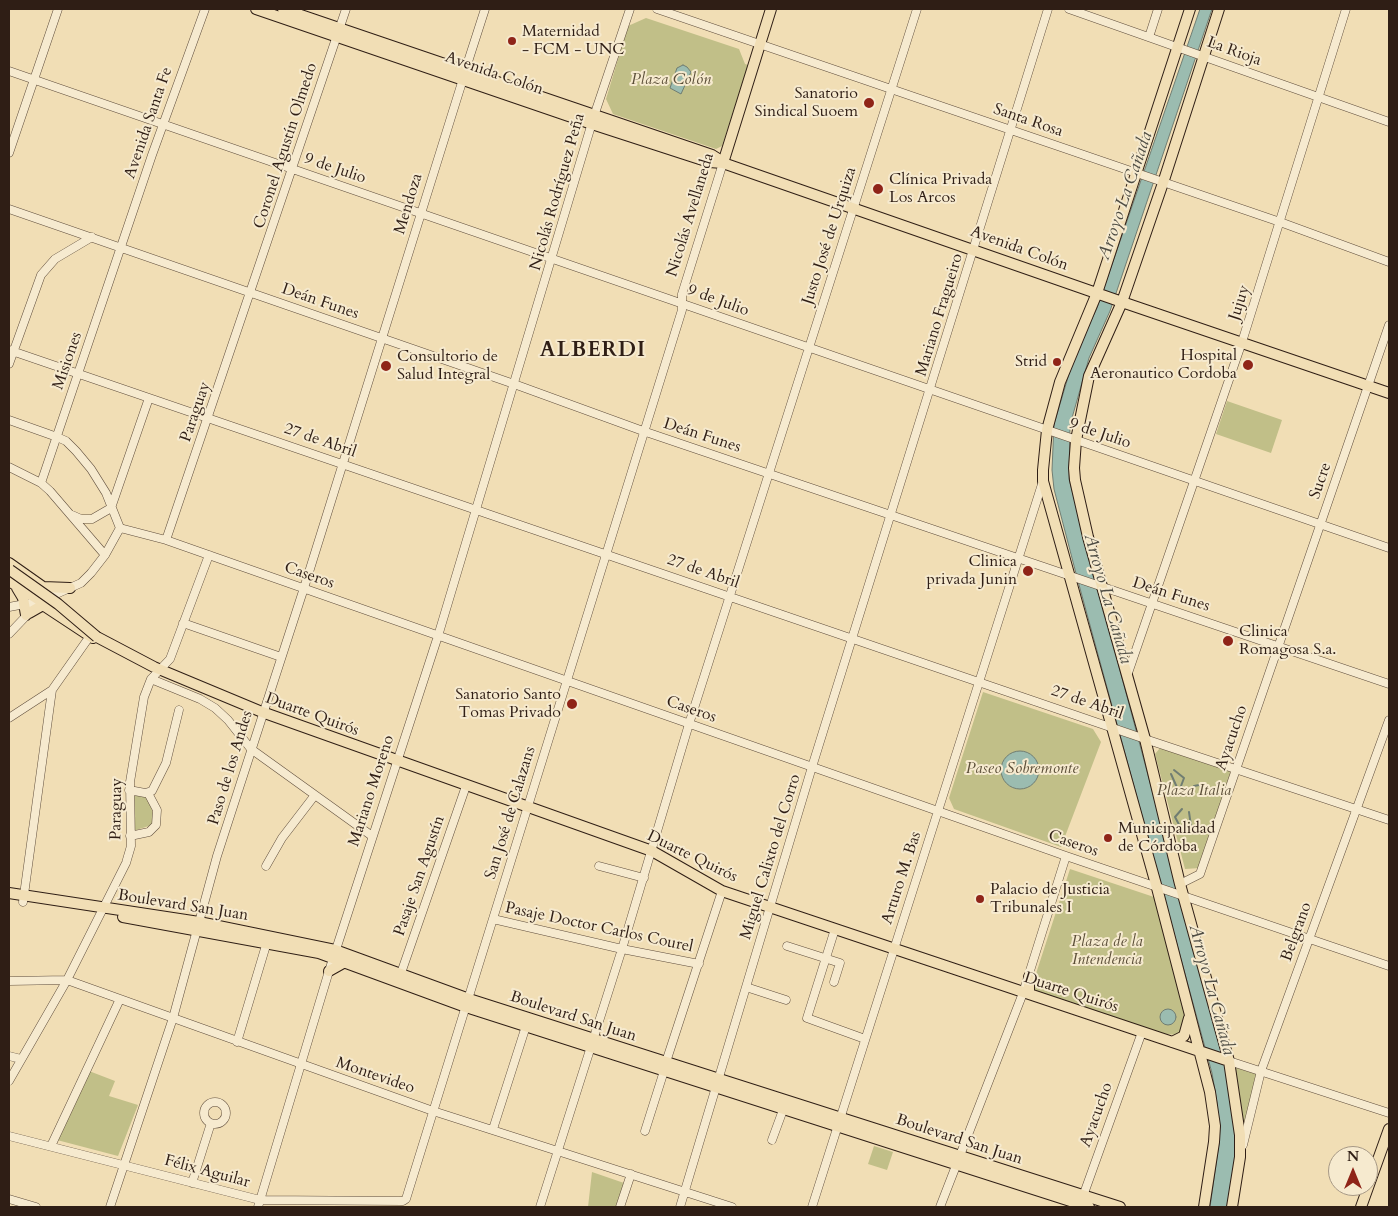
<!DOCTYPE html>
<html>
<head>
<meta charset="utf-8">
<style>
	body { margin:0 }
	#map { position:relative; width:1398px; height:1216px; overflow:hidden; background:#f1deb5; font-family:Cardo,serif }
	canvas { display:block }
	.frame { position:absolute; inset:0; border:10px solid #2f1e15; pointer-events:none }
	.north { position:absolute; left:1328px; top:1146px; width:50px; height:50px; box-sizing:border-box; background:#f6eacf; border:1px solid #a69885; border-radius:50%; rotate:0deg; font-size:14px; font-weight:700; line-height:20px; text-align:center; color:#2f1e15 }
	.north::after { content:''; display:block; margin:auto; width:18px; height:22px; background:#8f2418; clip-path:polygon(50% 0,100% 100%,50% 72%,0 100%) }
</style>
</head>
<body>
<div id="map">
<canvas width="1398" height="1216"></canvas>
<div class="frame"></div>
<div class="north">N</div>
</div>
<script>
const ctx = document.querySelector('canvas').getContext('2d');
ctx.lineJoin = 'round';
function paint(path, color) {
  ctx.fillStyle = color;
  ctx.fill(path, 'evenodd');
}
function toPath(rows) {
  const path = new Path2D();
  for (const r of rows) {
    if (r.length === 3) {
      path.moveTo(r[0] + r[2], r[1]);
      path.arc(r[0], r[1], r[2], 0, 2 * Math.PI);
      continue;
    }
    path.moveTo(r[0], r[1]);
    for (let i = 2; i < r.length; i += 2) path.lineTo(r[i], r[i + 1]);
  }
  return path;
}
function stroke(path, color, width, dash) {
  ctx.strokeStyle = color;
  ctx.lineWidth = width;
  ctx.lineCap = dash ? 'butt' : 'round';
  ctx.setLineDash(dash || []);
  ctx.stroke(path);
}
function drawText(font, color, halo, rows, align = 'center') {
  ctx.font = font + ' Cardo,serif';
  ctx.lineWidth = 4;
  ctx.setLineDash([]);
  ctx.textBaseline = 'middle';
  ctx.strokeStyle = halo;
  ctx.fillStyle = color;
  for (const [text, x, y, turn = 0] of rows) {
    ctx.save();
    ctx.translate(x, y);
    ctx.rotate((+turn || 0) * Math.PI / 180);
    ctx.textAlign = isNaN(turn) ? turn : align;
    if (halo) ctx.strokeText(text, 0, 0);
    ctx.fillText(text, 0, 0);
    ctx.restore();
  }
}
paint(toPath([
	[646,18,739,49,745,64,748,65,722,146,716,149,613,114,606,99,628,26],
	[1227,401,1282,420,1271,453,1216,434],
	[983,692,1093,729,1101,742,1061,847,954,809,949,798],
	[1160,748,1231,771,1200,868,1185,869,1155,754],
	[133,796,144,796,149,801,154,817,152,825,133,831],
	[1070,869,1157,898,1185,1016,1182,1033,1176,1035,1159,1033,1031,989],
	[1229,1061,1261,1071,1240,1157],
	[89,1071,115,1081,109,1096,138,1105,118,1156,57,1140],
	[874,1146,893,1152,887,1170,868,1164],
	[592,1172,624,1183,616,1207,588,1207]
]), '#c1bf88');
const water = toPath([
	[1200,9,1212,9,1110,311,1089,358,1070,425,1069,479,1228,1075,1235,1110,1236,1164,1228,1207,1210,1207,1219,1143,1217,1103,1212,1073,1078,581,1054,489,1052,470,1054,424,1075,354,1097,308,1200,9],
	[683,65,687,67,691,72,681,94,670,88,677,68,683,65],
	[1020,770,19],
	[1168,1017,8]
]);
paint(water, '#9bbcb0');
stroke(water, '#707d72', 1);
stroke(toPath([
	[1174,770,1184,778,1181,786,1185,793],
	[1171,774,1179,792],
	[1191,792,1194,786,1204,784],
	[1182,809,1175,817,1184,834],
	[1189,812,1191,826,1190,833]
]), '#707d72', 2);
const minor = toPath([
	[657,9,1280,222,1389,262],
	[1069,9,1389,122],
	[1149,37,1158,9],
	[9,71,1389,548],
	[465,71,485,9],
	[9,153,58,9],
	[9,209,514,384,643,431,1389,684],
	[9,350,1145,739,1389,820],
	[9,364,41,275,55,259,92,237],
	[9,420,57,437,66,441,76,451,91,469,106,493,120,528,166,540,1066,856,1389,966],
	[9,467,41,483,50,491,105,555],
	[41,483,152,155,205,9],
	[111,508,149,398],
	[72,515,81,519,92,519,111,508],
	[166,540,346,9],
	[45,599,81,583,91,573,105,555,120,528],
	[9,607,41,601],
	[183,623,281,657],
	[9,634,29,613],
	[1127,676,1242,342,1346,9],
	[151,679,200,699,215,708,228,720,251,749,372,836],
	[9,718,52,690],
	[129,790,145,793,152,791,166,763,179,710],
	[130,836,149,832,156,825,157,810,148,793],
	[266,866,282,838,315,795],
	[599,866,644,878],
	[1180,884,1200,874,1389,325],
	[23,902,52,690,90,636],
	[493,919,622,949,699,964],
	[835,929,807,1018,865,1039],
	[787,946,840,963,834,982],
	[400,976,466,786],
	[9,981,67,980,433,1111,732,1207],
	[746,987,786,1000],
	[237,1042,267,942],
	[9,1056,21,1059],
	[1229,1061,1389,1113],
	[666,1062,722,891],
	[9,1081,67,980,126,863,131,846,130,782,144,697,151,679,170,659,209,555],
	[215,1113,11],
	[493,1129,526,1026],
	[645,1131,664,1071],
	[9,1136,260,1200,403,1201,406,1199,682,310,682,294,723,163],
	[772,1140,783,1110],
	[1243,1145,1261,1071,1389,720],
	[51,1146,120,999],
	[192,1183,211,1123],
	[9,1199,36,1207],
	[1082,1199,1142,1032],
	[110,1207,173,1018,217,856,304,588,463,79],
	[258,1207,329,971,438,636,594,116,630,9],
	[540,1207,622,949,689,724,917,9],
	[620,1207,631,1174],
	[680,1207,812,767,1048,9],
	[812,1207,1043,481],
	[940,1207,1023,993,1066,856]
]);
const major = toPath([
	[256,9,592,124,709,162,723,163,1122,302,1389,393],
	[283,9,712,155,723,162],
	[1190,9,1097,293,1060,382,1047,430,1043,470,1043,481,1157,888,1210,1092,1215,1126,1214,1142,1204,1207],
	[1219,9,1163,183,1122,302,1089,376,1076,440,1074,468,1075,480,1088,537,1145,739,1180,884,1229,1061,1240,1135,1240,1157,1232,1207],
	[723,163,771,9],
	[9,563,43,587,70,588],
	[9,581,41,601,43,599,42,592],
	[17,588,23,598,26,615],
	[29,613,43,605,93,638],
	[97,637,154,667,262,712,652,851,722,891,1229,1061],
	[9,893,199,922,335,950,469,999,1120,1207],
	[123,917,319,953,466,1007,1089,1207],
	[329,971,345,962],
	[1029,994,1029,977],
	[1172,1042,1184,1036,1189,1018],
	[1361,1207,1389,1129]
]);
stroke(minor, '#604e3d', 9);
stroke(major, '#2f1e15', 12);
stroke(minor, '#f6eacf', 8);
stroke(major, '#f1deb5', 10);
const majorBridge = toPath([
	[10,570,58,604,97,637]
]);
stroke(majorBridge, '#2f1e15', 12, []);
stroke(majorBridge, '#f1deb5', 10);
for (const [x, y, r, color] of [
	[512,41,5,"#8f2418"],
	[869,103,6,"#8f2418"],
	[878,189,6,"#8f2418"],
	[1057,362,5,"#8f2418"],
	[1248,365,6,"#8f2418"],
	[386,366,6,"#8f2418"],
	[1028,571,6,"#8f2418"],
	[1228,641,6,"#8f2418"],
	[572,704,6,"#8f2418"],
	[1108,838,5,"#8f2418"],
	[980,899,5,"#8f2418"]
]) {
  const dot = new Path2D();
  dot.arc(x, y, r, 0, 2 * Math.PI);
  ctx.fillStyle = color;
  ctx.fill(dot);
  stroke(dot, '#f6eacf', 2);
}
drawText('16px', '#2f1e15', '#f6eacf', [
	["Maternidad",522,32],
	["- FCM - UNC",522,50],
	["Sanatorio",858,94,"right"],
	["Sindical Suoem",858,112,"right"],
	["Clínica Privada",889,180],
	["Los Arcos",889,198],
	["Hospital",1237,356,"right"],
	["Aeronautico Cordoba",1237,374,"right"],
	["Consultorio de",397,357],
	["Salud Integral",397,375],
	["Strid",1047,362,"right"],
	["Clinica",1017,562,"right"],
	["privada Junin",1017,580,"right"],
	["Clinica",1239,632],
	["Romagosa S.a.",1239,650],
	["Sanatorio Santo",561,695,"right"],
	["Tomas Privado",561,713,"right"],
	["Municipalidad",1118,829],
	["de Córdoba",1118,847],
	["Palacio de Justicia",990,890],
	["Tribunales I",990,908]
], 'left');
drawText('16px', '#2f1e15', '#f6eacf', [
	["La Rioja",1234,52,20],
	["Avenida Colón",494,74,19],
	["Santa Rosa",1028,121,19],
	["Avenida Santa Fe",149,123,-71],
	["Coronel Agustín Olmedo",286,146,-72],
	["9 de Julio",335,169,19],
	["Nicolás Rodríguez Peña",558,192,-74],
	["Mendoza",409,204,-73],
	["Nicolás Avellaneda",691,215,-73],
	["Justo José de Urquiza",830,236,-72],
	["Avenida Colón",1019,249,20],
	["9 de Julio",718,301,20],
	["Deán Funes",320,302,19],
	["Jujuy",1240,303,-72],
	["Mariano Fragueiro",940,315,-73],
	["Misiones",68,361,-71],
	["Paraguay",196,412,-71],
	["9 de Julio",1100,434,19],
	["Deán Funes",702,436,18],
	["27 de Abril",320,441,19],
	["Sucre",1321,481,-71],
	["27 de Abril",703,572,19],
	["Caseros",309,576,19],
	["Deán Funes",1171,595,18],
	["27 de Abril",1087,703,19],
	["Caseros",691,710,19],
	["Duarte Quirós",312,715,20],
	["Ayacucho",1232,738,-71],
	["Paso de los Andes",231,768,-73],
	["Mariano Moreno",372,791,-72],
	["Paraguay",117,809,-89],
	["San José de Calazans",511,813,-73],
	["Caseros",1073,844,19],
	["Duarte Quirós",692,857,26],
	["Miguel Calixto del Corro",771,857,-73],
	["Pasaje San Agustín",420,876,-71],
	["Arturo M. Bas",902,878,-72],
	["Boulevard San Juan",183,906,9],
	["Pasaje Doctor Carlos Courel",599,928,12],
	["Belgrano",1297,932,-70],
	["Duarte Quirós",1071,993,18],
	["Boulevard San Juan",573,1017,18],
	["Montevideo",375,1076,19],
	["Ayacucho",1097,1115,-70],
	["Boulevard San Juan",959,1140,18],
	["Félix Aguilar",207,1172,15]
]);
drawText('italic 16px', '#5b4e38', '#f6eacf', [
	["Plaza Colón",671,80],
	["Paseo Sobremonte",1022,769],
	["Plaza Italia",1194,791],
	["Plaza de la",1107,942],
	["Intendencia",1107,960]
]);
drawText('italic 18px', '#4f4d44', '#f6eacf', [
	["Arroyo La Cañada",1126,196,-71],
	["Arroyo La Cañada",1107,599,74],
	["Arroyo La Cañada",1211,990,75]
]);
ctx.letterSpacing = '1px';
drawText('bold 21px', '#2f1e15', '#f6eacf', [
	["ALBERDI",593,351]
]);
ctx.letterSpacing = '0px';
</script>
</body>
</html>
